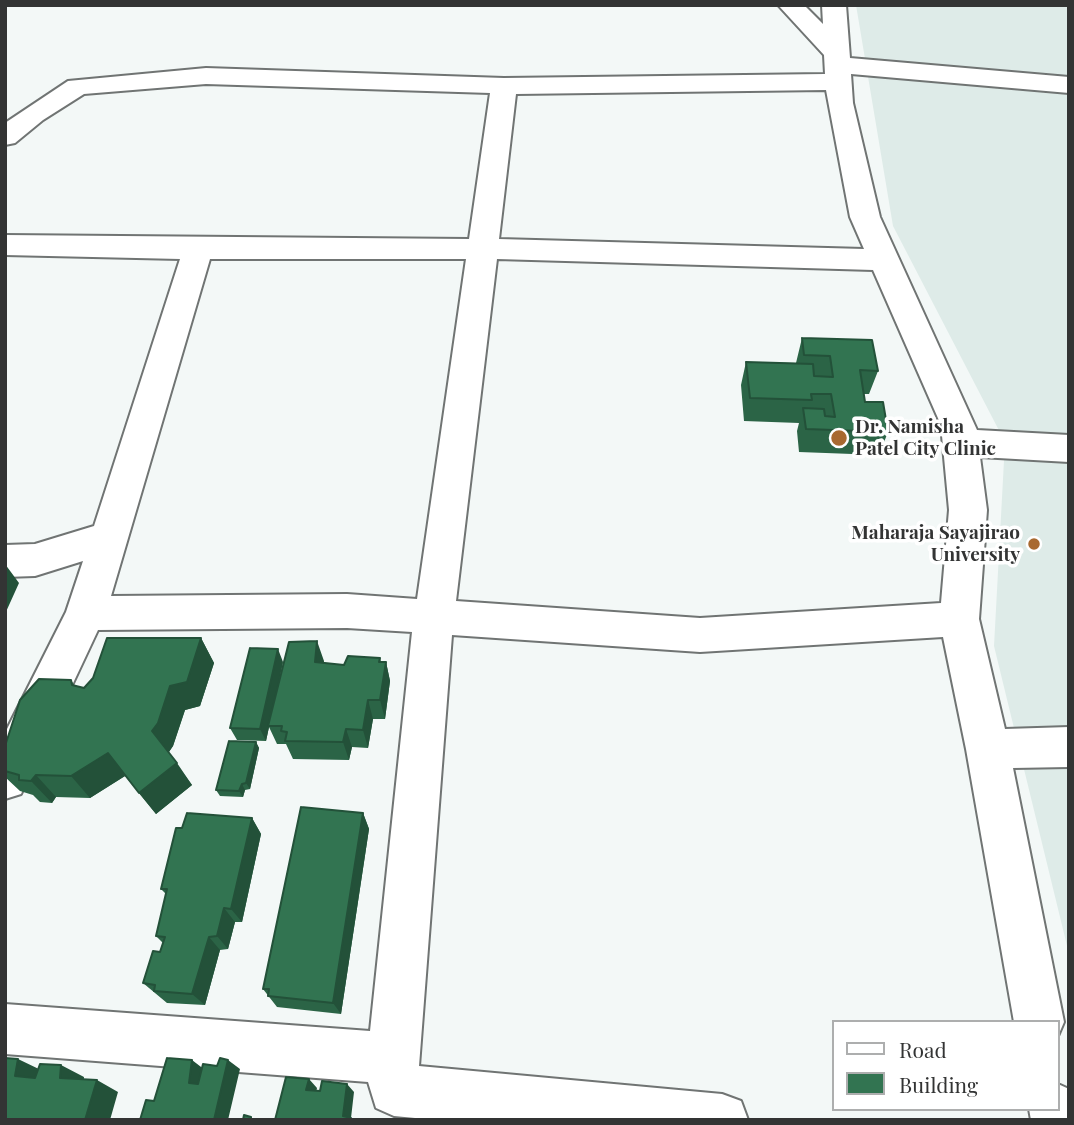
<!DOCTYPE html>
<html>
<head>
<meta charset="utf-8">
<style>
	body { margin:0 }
	#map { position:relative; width:1074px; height:1125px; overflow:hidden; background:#f3f8f7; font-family:"Playfair Display",serif }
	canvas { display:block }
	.frame { position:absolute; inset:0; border:7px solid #333434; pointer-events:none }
	.legend { position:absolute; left:832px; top:1020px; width:228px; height:91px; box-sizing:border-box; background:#fff; border:2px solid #adaeae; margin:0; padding:9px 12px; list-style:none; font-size:21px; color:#333434 }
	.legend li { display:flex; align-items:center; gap:14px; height:35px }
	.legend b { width:35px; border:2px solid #adaeae }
</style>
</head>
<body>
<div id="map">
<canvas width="1074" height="1125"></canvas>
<div class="frame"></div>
<ul class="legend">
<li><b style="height:9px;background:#fff"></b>Road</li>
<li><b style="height:19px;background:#327451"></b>Building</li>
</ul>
</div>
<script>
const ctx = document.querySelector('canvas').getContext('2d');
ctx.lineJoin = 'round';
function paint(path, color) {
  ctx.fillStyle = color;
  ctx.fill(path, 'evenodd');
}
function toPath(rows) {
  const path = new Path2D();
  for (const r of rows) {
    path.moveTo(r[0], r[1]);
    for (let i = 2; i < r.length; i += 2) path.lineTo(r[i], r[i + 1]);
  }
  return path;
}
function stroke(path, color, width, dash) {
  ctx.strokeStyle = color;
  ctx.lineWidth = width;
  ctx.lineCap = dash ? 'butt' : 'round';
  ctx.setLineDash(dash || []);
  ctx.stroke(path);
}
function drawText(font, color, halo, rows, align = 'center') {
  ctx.font = font + ' "Playfair Display",serif';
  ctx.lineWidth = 7;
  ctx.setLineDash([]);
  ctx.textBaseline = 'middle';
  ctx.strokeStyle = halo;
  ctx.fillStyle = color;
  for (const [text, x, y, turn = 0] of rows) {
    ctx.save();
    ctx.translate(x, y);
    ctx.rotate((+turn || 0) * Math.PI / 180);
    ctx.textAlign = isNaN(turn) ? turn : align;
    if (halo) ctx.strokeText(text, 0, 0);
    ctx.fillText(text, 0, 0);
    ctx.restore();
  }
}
paint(toPath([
	[856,5,1069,5,1069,954,994,646,1005,442,893,226]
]), '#deebe8');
const minor = toPath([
	[778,5,804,5,823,24,822,5,846,5,850,58,1069,77,1069,93,851,74,853,103,880,217,977,430,1069,435,1069,462,980,457,987,510,979,619,1005,729,1069,727,1069,767,1013,768,1064,1022,1058,1036,1058,1022,1014,1022,966,749,943,637,700,652,452,635,419,1066,722,1094,741,1101,748,1120,436,1120,394,1116,376,1108,368,1082,5,1054,5,1004,370,1031,412,632,347,628,98,630,21,794,5,799,5,733,66,612,83,561,35,576,5,577,5,545,35,544,94,526,180,259,5,255,5,235,469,239,490,93,206,84,84,94,43,120,15,143,5,145,5,123,68,81,206,68,504,78,825,74,824,55,778,5],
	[826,90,850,217,864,249,499,239,516,94,826,90],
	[210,259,466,259,417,599,347,594,111,596,210,259],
	[497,259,873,270,941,425,949,510,941,603,700,618,456,601,497,259],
	[1058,1084,1069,1089,1069,1120,1031,1120,1029,1109,1058,1109,1058,1084]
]);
stroke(minor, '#707473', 4);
paint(minor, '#fff');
paint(toPath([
	[802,338,878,371,869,394,864,394,865,402,888,432,879,455,799,452,797,431,799,423,744,421,741,385,746,362,796,363],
	[201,638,214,663,200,706,185,710,173,746,168,753,192,785,156,814,125,776,90,798,56,797,52,803,40,802,33,795,20,791,5,777,5,746,71,680,75,686,84,688],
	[324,661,324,663,344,665,386,662,390,681,385,719,373,719,368,748,352,747,349,760,293,759,286,744,277,744,269,727,266,741,237,740,230,728,283,662,273,708],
	[256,742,259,748,250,789,245,790,243,797,220,796,216,790],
	[363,813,369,829,341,1014,277,1007,263,989],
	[252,818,261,834,242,922,235,922,228,949,220,950,205,1005,167,1003,143,983,160,952,163,943,156,936,166,894,161,889,182,828]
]), '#2b6446');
paint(toPath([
	[5,564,19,583,5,614],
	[201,638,214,663,200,706,185,710,173,746,167,755,152,731,170,686],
	[317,641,324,661,321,682,315,662],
	[278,649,283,662,266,741,260,729],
	[380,658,384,675,386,662,390,681,385,719,380,700],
	[368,700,373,719,368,748,363,730],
	[346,729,352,747,349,760,343,742],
	[256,742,259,748,250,789,246,783],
	[108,753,125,776,90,798,71,776],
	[177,763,192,785,156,814,139,793],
	[36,775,56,797,52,803,31,781],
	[242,784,245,790,243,797,239,791],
	[363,813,369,829,341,1014,333,1003],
	[252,818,261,834,242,922,231,909],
	[224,908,235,922,228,949,217,936],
	[209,937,220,950,205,1005,192,994],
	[18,1059,43,1071,40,1087,15,1076],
	[192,1060,205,1070,202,1092,189,1083],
	[228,1060,240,1069,228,1120,214,1120],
	[61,1065,84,1077,83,1089,60,1078],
	[309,1079,317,1088,315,1098,306,1090],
	[97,1080,118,1092,110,1120,85,1120],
	[347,1084,354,1092,351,1118,352,1120,347,1120,343,1116]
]), '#235139');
const building = toPath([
	[802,338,872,340,878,371,860,370,865,402,883,402,888,432,806,429,803,408,824,409,825,416,835,417,831,394,811,394,812,400,750,398,746,362,813,364,814,376,833,377,830,356,804,355,802,338],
	[107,638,201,638,187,682,170,686,158,723,152,731,177,763,139,793,108,753,71,776,36,775,31,781,19,780,19,775,5,771,5,746,20,700,39,679,71,680,72,685,84,688,93,678,107,638],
	[317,641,315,662,344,665,348,656,380,658,379,662,386,662,380,700,368,700,363,730,346,729,343,742,285,741,287,732,281,731,282,726,268,726,289,642,317,641],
	[250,648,278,649,260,729,230,728,250,648],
	[229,741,256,742,246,783,242,784,239,791,216,790,229,741],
	[301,807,363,813,333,1003,268,996,269,989,263,989,301,807],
	[187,813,252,818,231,909,224,908,217,936,209,937,192,994,154,991,155,985,143,983,153,951,160,952,165,937,156,936,167,889,161,889,176,828,182,828,187,813],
	[5,1058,18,1059,15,1076,35,1078,40,1064,61,1065,60,1078,97,1080,85,1120,5,1120,5,1058],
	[167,1058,192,1060,189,1083,198,1084,203,1064,217,1066,220,1058,228,1060,214,1120,140,1120,146,1100,154,1101,167,1058],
	[286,1077,309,1079,306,1090,320,1091,322,1081,347,1084,343,1116,351,1118,350,1120,275,1120,286,1077],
	[244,1115,251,1117,251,1120,243,1120,244,1115]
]);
paint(building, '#327451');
stroke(building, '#235139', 2);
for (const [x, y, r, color] of [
	[839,438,9,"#a86930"],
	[1034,544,7,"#a86930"]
]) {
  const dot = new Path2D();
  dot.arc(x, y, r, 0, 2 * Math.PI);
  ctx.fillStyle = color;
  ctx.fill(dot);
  stroke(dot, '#fff', 2.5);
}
drawText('bold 19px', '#333434', '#fff', [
	["Dr. Namisha",855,427],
	["Patel City Clinic",855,449],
	["Maharaja Sayajirao",1020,533,"right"],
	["University",1020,555,"right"]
], 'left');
</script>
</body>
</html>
